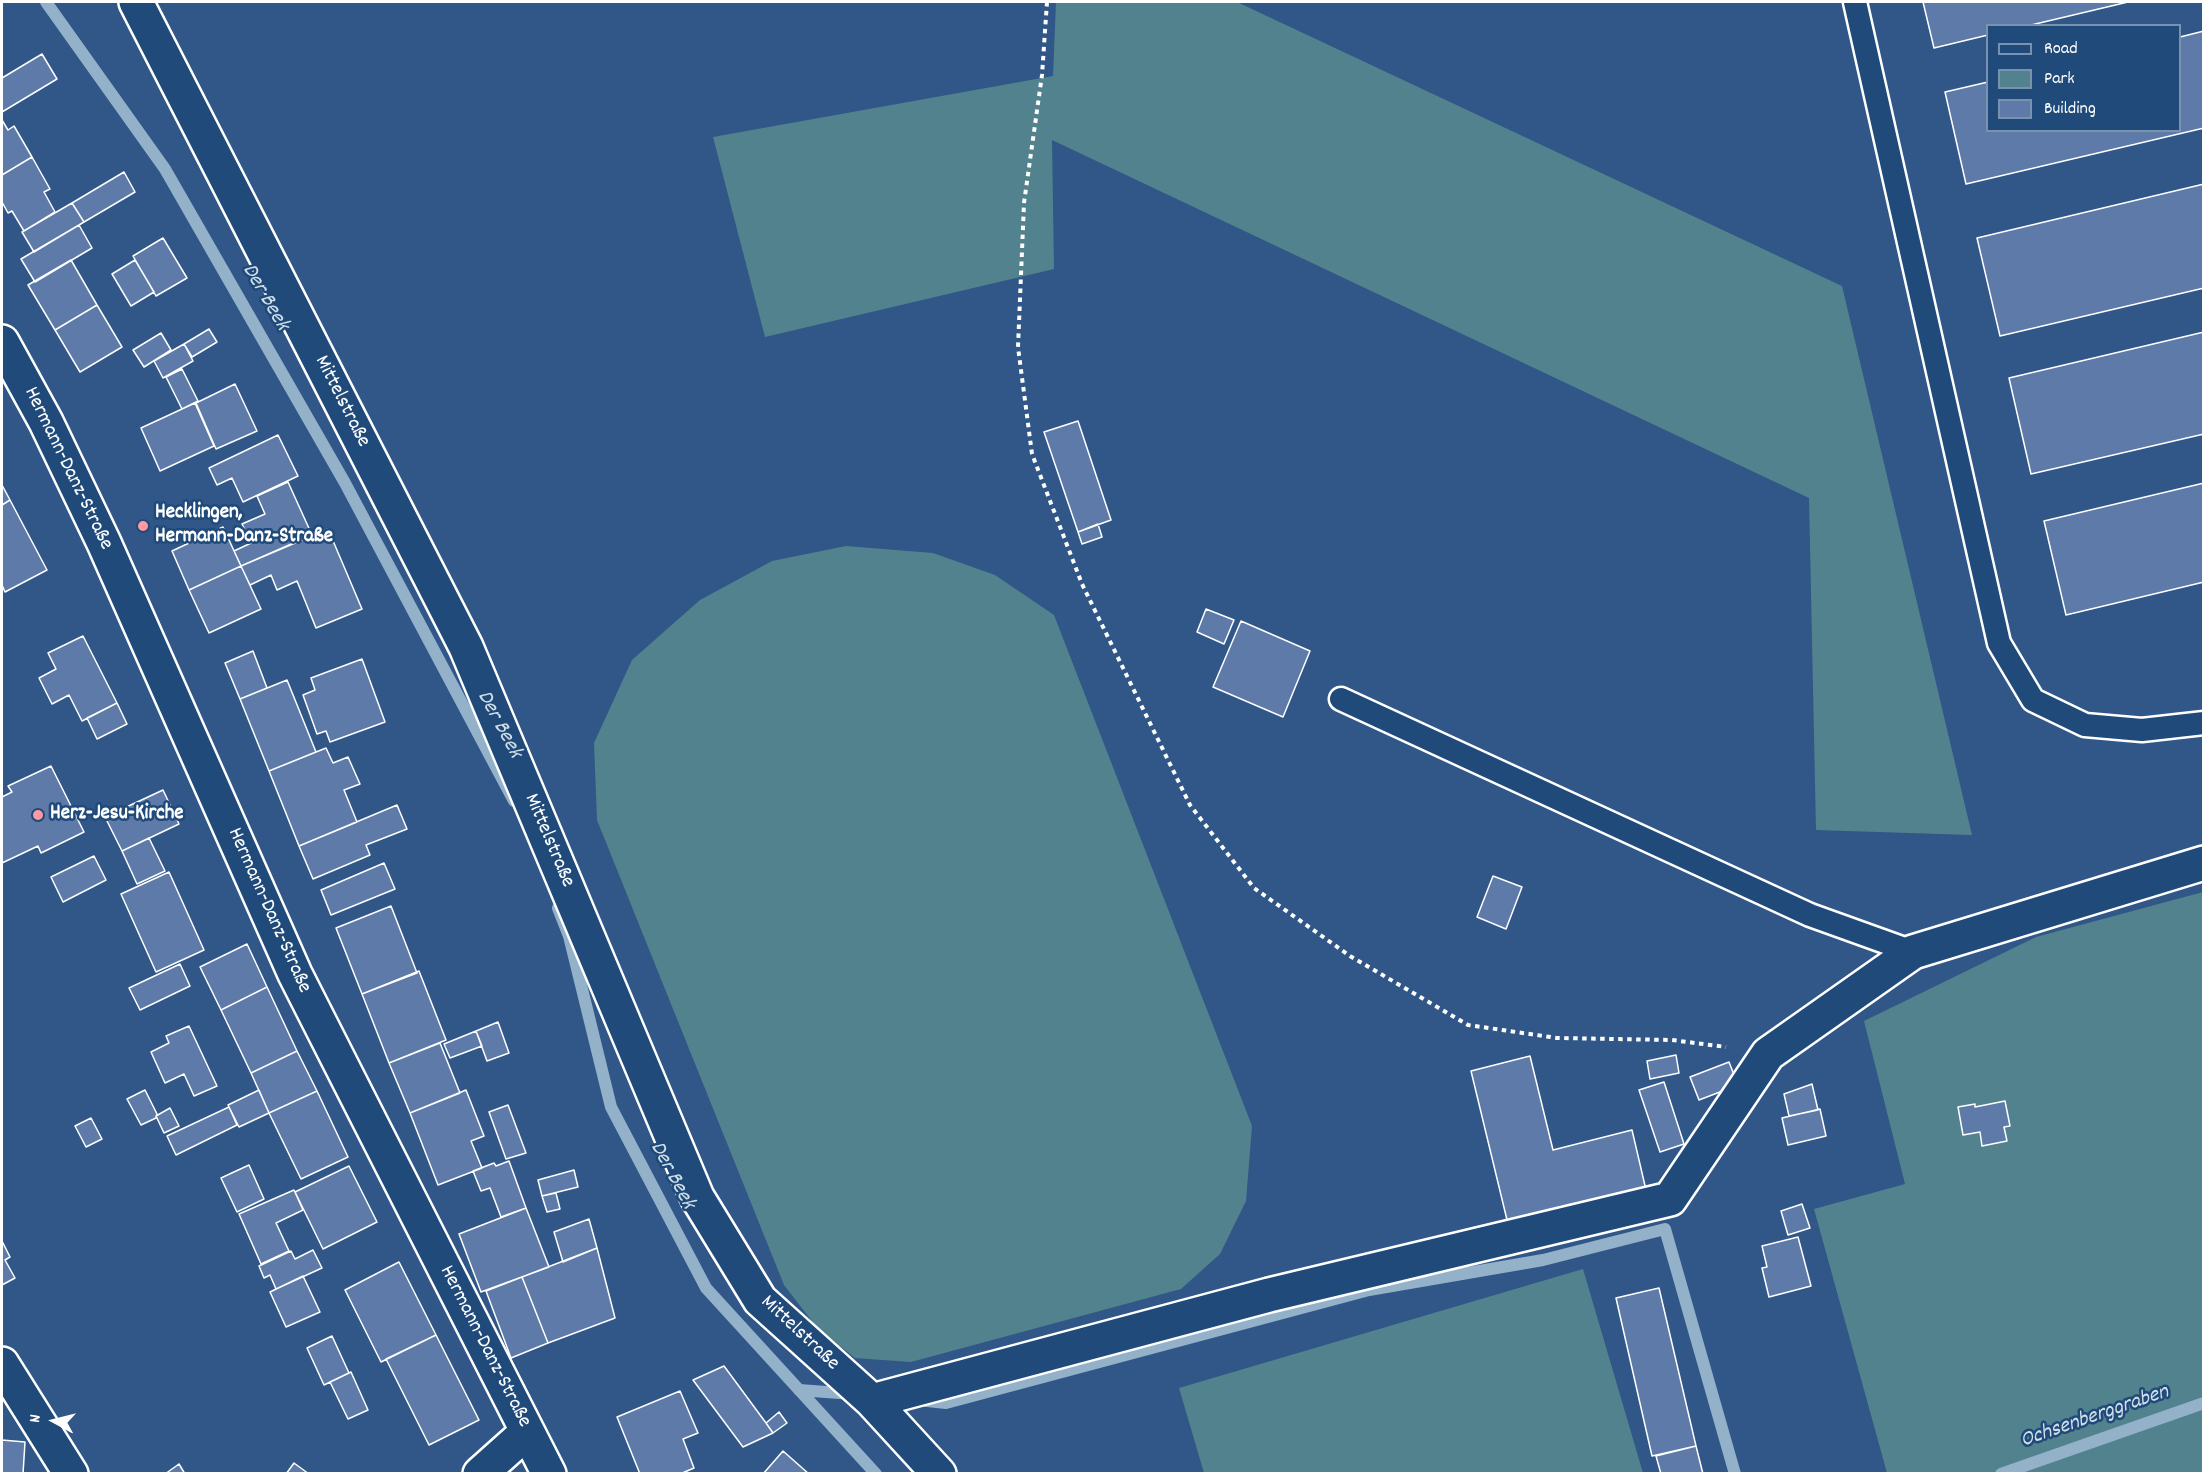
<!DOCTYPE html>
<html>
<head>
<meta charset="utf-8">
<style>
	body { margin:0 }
	#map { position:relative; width:2205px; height:1475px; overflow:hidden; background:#305787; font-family:Dekko,sans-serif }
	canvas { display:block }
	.frame { position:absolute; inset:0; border:3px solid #fff; pointer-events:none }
	.legend { position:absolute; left:1986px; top:24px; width:195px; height:108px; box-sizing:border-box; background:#1f4a7a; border:2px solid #7992af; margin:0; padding:8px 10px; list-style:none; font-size:18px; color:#fff }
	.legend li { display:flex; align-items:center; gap:12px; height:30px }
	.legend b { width:30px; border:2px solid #7992af }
	.north { position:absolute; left:24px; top:1391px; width:60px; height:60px; -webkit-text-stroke:4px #1f4a7a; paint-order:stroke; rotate:277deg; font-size:16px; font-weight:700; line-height:24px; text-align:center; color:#fff }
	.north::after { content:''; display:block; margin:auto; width:21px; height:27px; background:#fff; clip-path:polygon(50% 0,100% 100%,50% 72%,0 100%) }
</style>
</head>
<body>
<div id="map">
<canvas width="2205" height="1475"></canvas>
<div class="frame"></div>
<ul class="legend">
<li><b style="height:8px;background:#1f4a7a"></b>Road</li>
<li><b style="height:16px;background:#52828d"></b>Park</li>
<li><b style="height:16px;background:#5d7aa8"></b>Building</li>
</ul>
<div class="north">N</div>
</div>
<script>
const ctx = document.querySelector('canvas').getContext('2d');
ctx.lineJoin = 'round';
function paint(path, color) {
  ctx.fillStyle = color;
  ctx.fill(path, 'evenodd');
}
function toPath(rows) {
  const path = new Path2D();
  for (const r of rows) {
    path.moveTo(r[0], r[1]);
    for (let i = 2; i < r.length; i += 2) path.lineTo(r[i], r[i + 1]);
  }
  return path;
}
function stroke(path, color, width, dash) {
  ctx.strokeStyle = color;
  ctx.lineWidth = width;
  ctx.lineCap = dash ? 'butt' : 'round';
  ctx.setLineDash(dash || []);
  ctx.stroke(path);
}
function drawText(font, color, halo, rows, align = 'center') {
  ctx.font = font + ' Dekko,sans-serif';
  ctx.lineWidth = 5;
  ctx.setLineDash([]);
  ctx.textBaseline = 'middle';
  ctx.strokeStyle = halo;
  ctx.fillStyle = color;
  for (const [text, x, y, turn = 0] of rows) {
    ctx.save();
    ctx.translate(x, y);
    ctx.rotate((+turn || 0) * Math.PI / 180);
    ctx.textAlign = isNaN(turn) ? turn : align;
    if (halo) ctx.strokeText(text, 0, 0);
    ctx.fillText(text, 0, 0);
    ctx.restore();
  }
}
paint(toPath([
	[1056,2,1237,2,1842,286,1972,835,1816,830,1809,498,1052,140,1054,269,765,337,713,137,1053,76],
	[846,546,933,553,995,575,1054,615,1252,1126,1246,1201,1220,1254,1181,1289,911,1362,855,1358,818,1329,784,1285,597,820,594,743,632,660,700,600,772,561],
	[2203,892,2203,1473,1887,1473,1814,1209,1905,1184,1864,1021,2036,937],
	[1583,1269,1643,1473,1204,1473,1179,1388]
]), '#52828d');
stroke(toPath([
	[46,2,165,169,345,483,514,801],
	[558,908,569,936,611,1107,706,1288,876,1474],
	[799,1390,853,1394],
	[918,1400,946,1403,1369,1290,1543,1260,1665,1229,1735,1474],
	[2001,1474,2204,1403]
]), '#93b2ca', 12);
const building = toPath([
	[1923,2,2128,2,2027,26,1988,26,1988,35,1934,48,1923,2],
	[2204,31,2204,128,1966,184,1945,92,1988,82,1988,130,2180,130,2180,37,2204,31],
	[42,54,57,79,2,112,2,78,42,54],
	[2,120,8,130,14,126,32,157,2,175,2,120],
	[32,157,50,189,44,192,55,212,24,231,12,211,8,213,2,202,2,175,32,157],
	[124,172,135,192,84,222,72,203,124,172],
	[2204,184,2204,288,2000,336,1977,238,2204,184],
	[72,203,84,222,34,252,22,232,72,203],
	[79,225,92,248,35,282,21,259,79,225],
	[163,238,187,278,156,296,133,256,163,238],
	[71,260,97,305,55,330,28,285,71,260],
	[135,260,154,292,131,306,112,274,135,260],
	[97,305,122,347,80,372,55,330,97,305],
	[209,329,217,342,192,357,184,344,209,329],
	[2204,332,2204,434,2031,474,2009,378,2204,332],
	[161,333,171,350,144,367,133,350,161,333],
	[184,344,193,361,163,378,154,361,184,344],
	[182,369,198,401,182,409,166,377,182,369],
	[235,384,257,431,216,449,196,403,235,384],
	[195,403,214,446,160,471,141,428,195,403],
	[1078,421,1111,520,1078,532,1044,432,1078,421],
	[278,435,298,476,243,502,232,478,217,485,209,468,278,435],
	[288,482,312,535,241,566,234,551,251,543,242,524,265,514,257,496,288,482],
	[2204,483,2204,582,2066,615,2044,521,2204,483],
	[2,485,10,500,2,505,2,485],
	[10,500,47,570,5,592,2,585,2,505,10,500],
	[1098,524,1102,537,1082,544,1078,532,1098,524],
	[223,527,241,566,189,590,172,551,223,527],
	[328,529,362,609,316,628,297,581,277,590,271,575,250,585,241,566,328,529],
	[241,566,261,609,209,633,189,590,241,566],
	[1206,609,1234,620,1224,644,1197,632,1206,609],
	[1241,621,1310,651,1283,717,1213,687,1241,621],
	[83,636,117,703,82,721,69,695,52,704,39,678,56,669,48,653,83,636],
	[253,651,267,688,240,699,225,663,253,651],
	[362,659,385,722,330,742,326,731,317,734,303,695,315,690,311,678,362,659],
	[287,680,316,752,269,771,240,699,287,680],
	[117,703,127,724,97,739,87,718,117,703],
	[326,748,333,763,348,757,360,784,344,790,357,822,299,846,269,771,326,748],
	[51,766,84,832,41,853,38,846,2,863,2,797,12,792,8,786,51,766],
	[163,790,179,824,122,851,105,817,163,790],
	[397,805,407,829,366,845,370,855,313,879,299,846,397,805],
	[149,838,165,871,137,884,122,851,149,838],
	[94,856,106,880,63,902,51,877,94,856],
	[384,863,395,889,331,915,321,890,384,863],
	[169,872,204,950,156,972,121,894,169,872],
	[1493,876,1522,887,1506,929,1477,917,1493,876],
	[391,906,417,973,362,994,336,928,391,906],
	[247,944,267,987,221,1010,200,967,247,944],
	[180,964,190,986,140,1010,129,988,180,964],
	[419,971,446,1040,389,1063,362,994,419,971],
	[267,987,297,1051,251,1073,221,1010,267,987],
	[498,1022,509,1053,487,1061,476,1031,498,1022],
	[189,1026,217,1086,194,1096,184,1074,165,1083,151,1052,169,1043,166,1036,189,1026],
	[476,1031,482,1046,450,1058,444,1044,476,1031],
	[440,1043,460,1093,410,1113,389,1063,440,1043],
	[297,1051,317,1091,269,1113,251,1073,297,1051],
	[1676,1055,1679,1073,1650,1079,1647,1061,1676,1055],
	[1530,1056,1553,1150,1632,1130,1646,1190,1508,1224,1471,1071,1530,1056],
	[1729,1062,1738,1085,1699,1100,1690,1077,1729,1062],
	[1664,1082,1684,1144,1660,1152,1639,1090,1664,1082],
	[1812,1084,1818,1110,1789,1116,1784,1094,1812,1084],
	[145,1090,157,1114,156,1118,141,1125,127,1099,145,1090],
	[259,1090,269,1113,239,1127,228,1105,259,1090],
	[466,1090,484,1136,471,1141,482,1168,438,1185,410,1113,466,1090],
	[317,1091,348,1157,301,1179,269,1113,317,1091],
	[2005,1101,2010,1126,2004,1127,2007,1141,1982,1146,1980,1132,1963,1135,1958,1107,1975,1104,1975,1107,2005,1101],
	[508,1105,526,1153,506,1159,489,1112,508,1105],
	[229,1107,237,1125,176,1155,167,1136,229,1107],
	[170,1108,179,1126,164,1133,156,1116,170,1108],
	[1820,1109,1826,1136,1788,1145,1782,1118,1820,1109],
	[91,1118,102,1139,86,1147,75,1126,91,1118],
	[509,1161,526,1208,501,1217,490,1188,481,1191,473,1171,494,1163,496,1166,509,1161],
	[249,1165,264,1199,237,1212,221,1178,249,1165],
	[349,1166,377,1222,323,1249,295,1192,349,1166],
	[574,1170,578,1187,542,1196,538,1180,574,1170],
	[294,1190,303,1210,276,1223,289,1251,261,1264,239,1214,294,1190],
	[556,1193,560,1209,547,1212,542,1196,556,1193],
	[1802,1204,1810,1228,1788,1235,1781,1211,1802,1204],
	[526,1208,549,1267,481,1292,459,1234,526,1208],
	[589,1219,597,1248,563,1262,554,1232,589,1219],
	[1798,1237,1811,1286,1769,1297,1762,1268,1767,1267,1762,1246,1798,1237],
	[2,1241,10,1257,5,1260,15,1278,2,1285,2,1241],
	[597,1248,615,1318,548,1343,522,1277,597,1248],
	[313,1250,322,1268,276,1289,270,1275,264,1278,259,1266,291,1251,295,1259,313,1250],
	[399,1262,436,1335,381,1362,345,1290,399,1262],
	[303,1276,320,1312,286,1327,270,1292,303,1276],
	[522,1277,548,1343,511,1358,486,1291,522,1277],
	[1659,1288,1696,1446,1652,1456,1616,1298,1659,1288],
	[436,1335,479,1420,429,1445,386,1359,436,1335],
	[332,1336,349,1373,324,1385,307,1348,332,1336],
	[724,1366,766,1423,773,1433,743,1447,693,1380,724,1366],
	[351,1372,368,1410,348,1419,330,1382,351,1372],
	[680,1391,698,1433,683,1439,694,1468,680,1474,640,1474,617,1417,680,1391],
	[779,1412,787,1423,773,1433,766,1423,779,1412],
	[2,1440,25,1442,23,1474,2,1474,2,1440],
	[1696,1446,1703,1474,1661,1474,1656,1456,1696,1446],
	[783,1451,809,1474,763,1474,783,1451],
	[294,1463,309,1474,286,1474,294,1463],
	[179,1464,185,1474,165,1474,179,1464]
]);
paint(building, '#5d7aa8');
stroke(building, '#fff', 1.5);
const lane = toPath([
	[1855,2,1999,643,2033,700,2085,725,2142,730,2204,723],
	[1341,699,1810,915,1913,952]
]);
const street = toPath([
	[136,2,466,647,697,1197,760,1300,872,1401,939,1474],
	[2,342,46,422,104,543,295,974,549,1474],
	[2,1364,71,1474],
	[872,1401,1269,1295,1670,1199,1768,1054,1913,952,2204,863],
	[480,1474,527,1432]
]);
stroke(lane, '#fff', 27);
stroke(street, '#fff', 38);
stroke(toPath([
	[1047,2,1042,75,1024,203,1018,347,1032,454,1082,584,1190,805,1254,888,1350,956,1468,1025,1557,1038,1672,1040,1726,1047]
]), '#fff', 4, [4.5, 4.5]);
stroke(lane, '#1f4a7a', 22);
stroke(street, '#1f4a7a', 33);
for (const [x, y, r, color] of [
	[143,526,6,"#ff9aa2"],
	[38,815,6,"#ff9aa2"]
]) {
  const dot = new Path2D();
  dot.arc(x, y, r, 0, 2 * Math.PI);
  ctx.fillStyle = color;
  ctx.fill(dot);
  stroke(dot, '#1f4a7a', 2);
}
drawText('21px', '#fff', '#1f4a7a', [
	["Mittelstraße",341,402,63],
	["Hermann-Danz-Straße",67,469,64],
	["Mittelstraße",548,841,67],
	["Hermann-Danz-Straße",268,911,66],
	["Mittelstraße",799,1334,43],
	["Hermann-Danz-Straße",484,1347,63]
]);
drawText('bold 21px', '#fff', '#1f4a7a', [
	["Hecklingen,",155,514],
	["Hermann-Danz-Straße",155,538],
	["Herz-Jesu-Kirche",50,815]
], 'left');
drawText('italic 22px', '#d2dfe9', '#1f4a7a', [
	["Der Beek",264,298,60],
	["Der Beek",498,725,62],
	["Der Beek",671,1176,62],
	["Ochsenberggraben",2095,1418,-19]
]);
</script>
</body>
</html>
